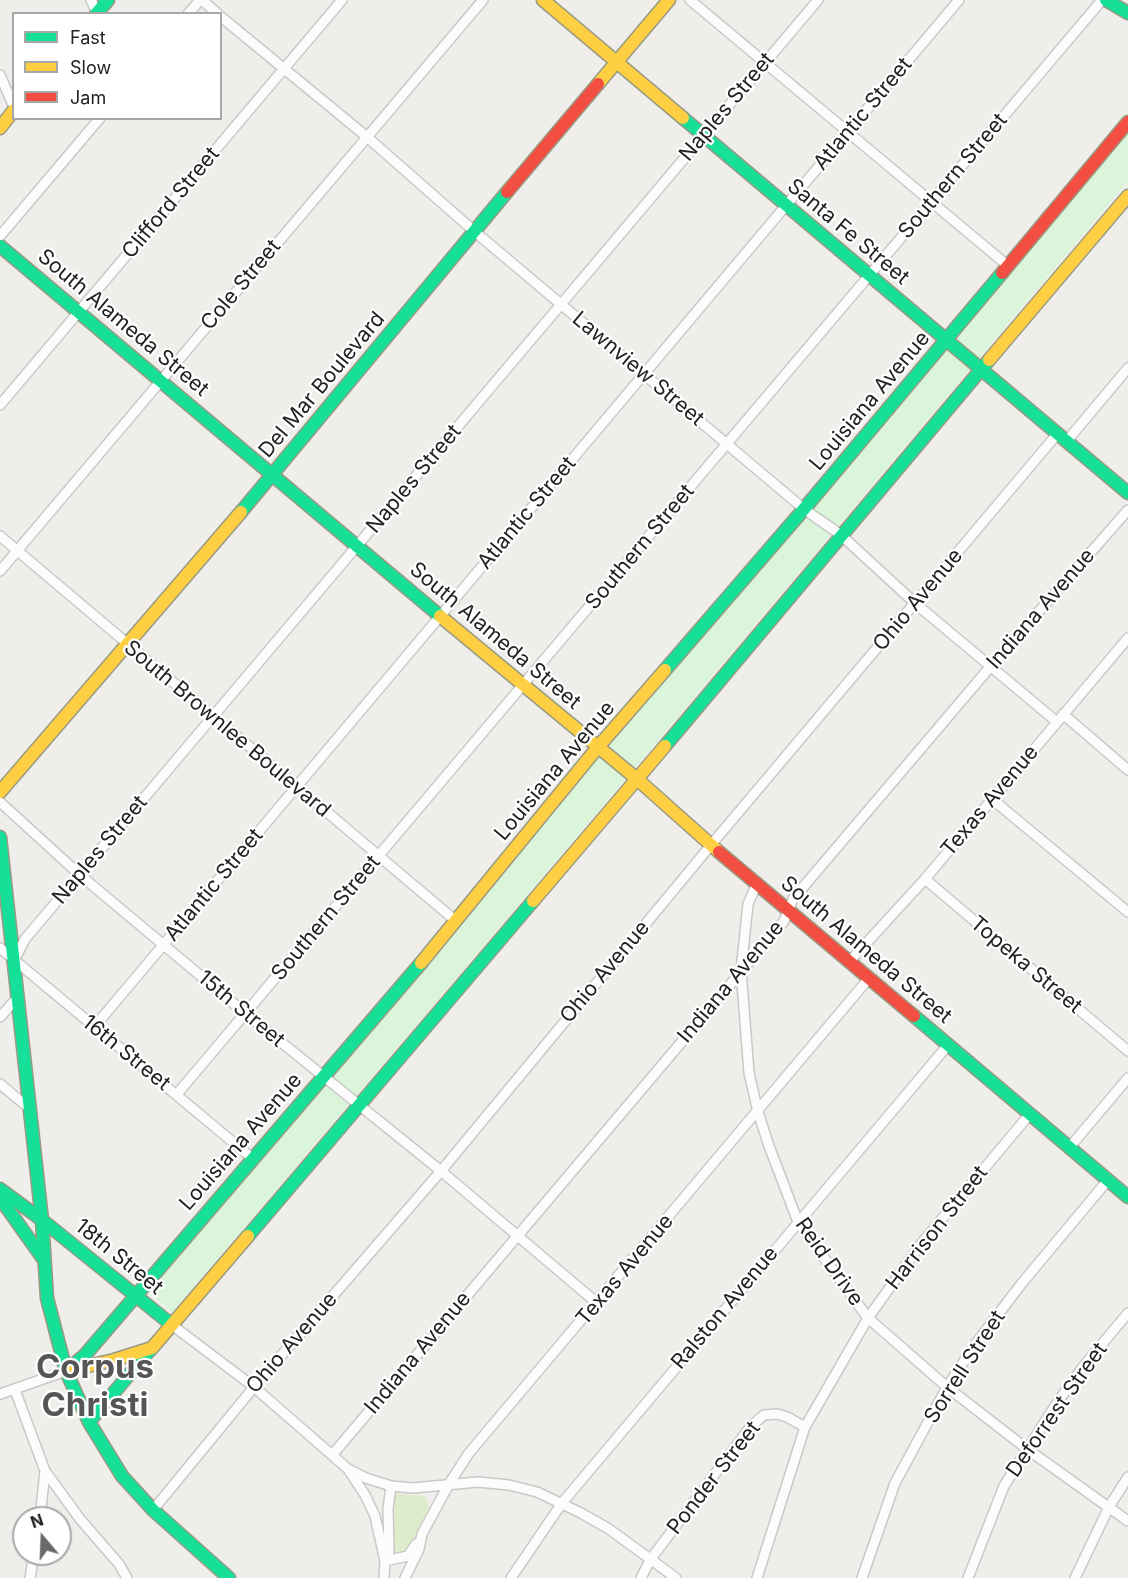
<!DOCTYPE html>
<html>
<head>
<meta charset="utf-8">
<style>
	body { margin:0 }
	#map { position:relative; width:1128px; height:1578px; overflow:hidden; background:#f0eeeb; font-family:Inter,sans-serif }
	canvas { display:block }
	.legend { position:absolute; left:12px; top:12px; width:210px; height:108px; box-sizing:border-box; background:#fff; border:2px solid #a7a7a7; margin:0; padding:8px 10px; list-style:none; font-size:18px; color:#222 }
	.legend li { display:flex; align-items:center; gap:12px; height:30px }
	.legend b { width:30px; border:2px solid #a7a7a7 }
	.north { position:absolute; left:12px; top:1506px; width:60px; height:60px; box-sizing:border-box; background:#fff; border:2px solid #a7a7a7; border-radius:50%; rotate:341deg; font-size:16px; font-weight:700; line-height:24px; text-align:center; color:#222 }
	.north::after { content:''; display:block; margin:auto; width:21px; height:27px; background:#6a6968; clip-path:polygon(50% 0,100% 100%,50% 72%,0 100%) }
</style>
</head>
<body>
<div id="map">
<canvas width="1128" height="1578"></canvas>
<ul class="legend">
<li><b style="height:8px;background:#16e098"></b>Fast</li>
<li><b style="height:8px;background:#ffcf43"></b>Slow</li>
<li><b style="height:8px;background:#f24e42"></b>Jam</li>
</ul>
<div class="north">N</div>
</div>
<script>
const ctx = document.querySelector('canvas').getContext('2d');
ctx.lineJoin = 'round';
function paint(path, color) {
  ctx.fillStyle = color;
  ctx.fill(path, 'evenodd');
}
function toPath(rows) {
  const path = new Path2D();
  for (const r of rows) {
    path.moveTo(r[0], r[1]);
    for (let i = 2; i < r.length; i += 2) path.lineTo(r[i], r[i + 1]);
  }
  return path;
}
function stroke(path, color, width, dash) {
  ctx.strokeStyle = color;
  ctx.lineWidth = width;
  ctx.lineCap = dash ? 'butt' : 'round';
  ctx.setLineDash(dash || []);
  ctx.stroke(path);
}
function drawText(font, color, halo, rows, align = 'center') {
  ctx.font = font + ' Inter,sans-serif';
  ctx.lineWidth = 4.5;
  ctx.setLineDash([]);
  ctx.textBaseline = 'middle';
  ctx.strokeStyle = halo;
  ctx.fillStyle = color;
  for (const [text, x, y, turn = 0] of rows) {
    ctx.save();
    ctx.translate(x, y);
    ctx.rotate((+turn || 0) * Math.PI / 180);
    ctx.textAlign = isNaN(turn) ? turn : align;
    if (halo) ctx.strokeText(text, 0, 0);
    ctx.fillText(text, 0, 0);
    ctx.restore();
  }
}
paint(toPath([
	[398,1494,425,1496,428,1503,428,1509,409,1549,405,1553,397,1555,393,1549,391,1524,393,1499,395,1495]
]), '#ddeccb');
paint(toPath([
	[1128,128,1128,181,618,788,172,1312,148,1291]
]), '#daf5da');
const street = toPath([
	[91,0,97,13],
	[202,0,218,14],
	[690,0,1007,265],
	[188,14,200,0],
	[220,16,367,137,474,231,804,509,841,535,916,604,1057,722],
	[0,75,14,107],
	[0,236,100,118],
	[0,405,342,0],
	[1066,442,1128,368],
	[0,536,456,921],
	[0,571,483,0],
	[1063,714,1128,770],
	[992,799,1128,912],
	[0,802,80,875,245,1013,441,1171,597,1303],
	[925,879,1128,1051],
	[757,883,748,904,741,970,749,1073,758,1112,769,1146,798,1222,868,1318,947,1387,1027,1449,1128,1521],
	[0,948,252,1158],
	[15,959,25,939,818,0],
	[850,961,925,879,1128,638],
	[0,1017,18,997],
	[95,1026,959,0],
	[0,1084,29,1108],
	[177,1094,1102,0],
	[1069,1148,1128,1078],
	[172,1325,254,1387,348,1469,366,1478,391,1486,413,1488,478,1482,509,1485,537,1492,581,1513,609,1529,676,1578],
	[15,1390,45,1471,80,1519,119,1564,127,1578],
	[0,1394,66,1371],
	[333,1454,784,921,793,899,991,666,1128,510],
	[348,1469,365,1495,375,1516,385,1561],
	[153,1510,254,1387,441,1171,711,845,1058,433],
	[40,1518,45,1471],
	[385,1561,408,1556,416,1544],
	[30,1578,34,1554],
	[384,1578,385,1561,389,1552,388,1509,391,1486],
	[405,1578,419,1549,422,1534,449,1484,469,1453,870,977],
	[511,1578,562,1503,948,1045],
	[641,1578,650,1560,751,1426,764,1415,777,1414,787,1417,805,1427],
	[757,1578,805,1427,868,1318,921,1244,1029,1115],
	[862,1578,895,1483,947,1387,974,1346,1022,1283,1108,1180],
	[968,1578,1004,1486,1055,1406,1082,1368,1128,1313],
	[1075,1578,1109,1507,1128,1477]
]);
const fast = toPath([
	[1106,0,1128,13],
	[96,14,108,0],
	[683,118,1128,493],
	[0,246,440,616],
	[241,512,507,192],
	[665,670,804,509,1002,273],
	[665,746,989,360],
	[0,837,42,1220,47,1298,66,1371,89,1422,122,1476,153,1510,229,1578],
	[914,1016,1128,1197],
	[0,1189,42,1220,172,1325],
	[0,1198,44,1260],
	[248,1236,533,901],
	[66,1371,85,1355,421,963],
	[89,1422,150,1350]
]);
const slow = toPath([
	[543,0,683,118],
	[598,84,669,0],
	[0,128,14,110],
	[989,360,1128,196],
	[440,616,637,779,719,852],
	[0,792,241,512],
	[533,901,665,746],
	[421,963,598,747,665,670],
	[70,1370,114,1360,152,1348,248,1236]
]);
const jam = toPath([
	[507,192,598,84],
	[1002,273,1128,122],
	[719,852,914,1016]
]);
stroke(street, '#c9c8c7', 12);
stroke(fast, '#999a82', 15);
stroke(slow, '#999a82', 15);
stroke(jam, '#999a82', 15);
stroke(street, '#fdfcfc', 9);
stroke(fast, '#16e098', 12);
stroke(slow, '#ffcf43', 12);
stroke(jam, '#f24e42', 12);
drawText('21px', '#222', '#fff', [
	["Naples Street",727,107,-50],
	["Atlantic Street",863,114,-50],
	["Southern Street",953,176,-50],
	["Clifford Street",171,203,-50],
	["Santa Fe Street",848,232,40],
	["Cole Street",241,285,-50],
	["South Alameda Street",123,323,40],
	["Lawnview Street",638,369,40],
	["Del Mar Boulevard",322,385,-50],
	["Louisiana Avenue",870,401,-50],
	["Naples Street",414,479,-50],
	["Atlantic Street",527,513,-50],
	["Southern Street",640,547,-50],
	["Ohio Avenue",918,600,-50],
	["Indiana Avenue",1041,609,-49],
	["South Alameda Street",495,636,40],
	["South Brownlee Boulevard",227,729,40],
	["Louisiana Avenue",555,771,-50],
	["Texas Avenue",990,801,-50],
	["Naples Street",100,850,-50],
	["Atlantic Street",214,885,-50],
	["Southern Street",326,918,-50],
	["South Alameda Street",866,950,40],
	["Topeka Street",1026,965,40],
	["Ohio Avenue",605,972,-50],
	["Indiana Avenue",731,982,-50],
	["15th Street",241,1009,40],
	["16th Street",126,1053,39],
	["Louisiana Avenue",241,1142,-49],
	["Harrison Street",937,1228,-52],
	["18th Street",119,1257,39],
	["Reid Drive",829,1262,55],
	["Texas Avenue",625,1270,-50],
	["Ralston Avenue",725,1308,-50],
	["Ohio Avenue",292,1343,-49],
	["Indiana Avenue",418,1353,-50],
	["Sorrell Street",965,1367,-57],
	["Deforrest Street",1057,1410,-55],
	["Ponder Street",714,1478,-52]
]);
drawText('bold 33px', '#555', '#fff', [
	["Corpus",95,1368],
	["Christi",95,1406]
]);
</script>
</body>
</html>
